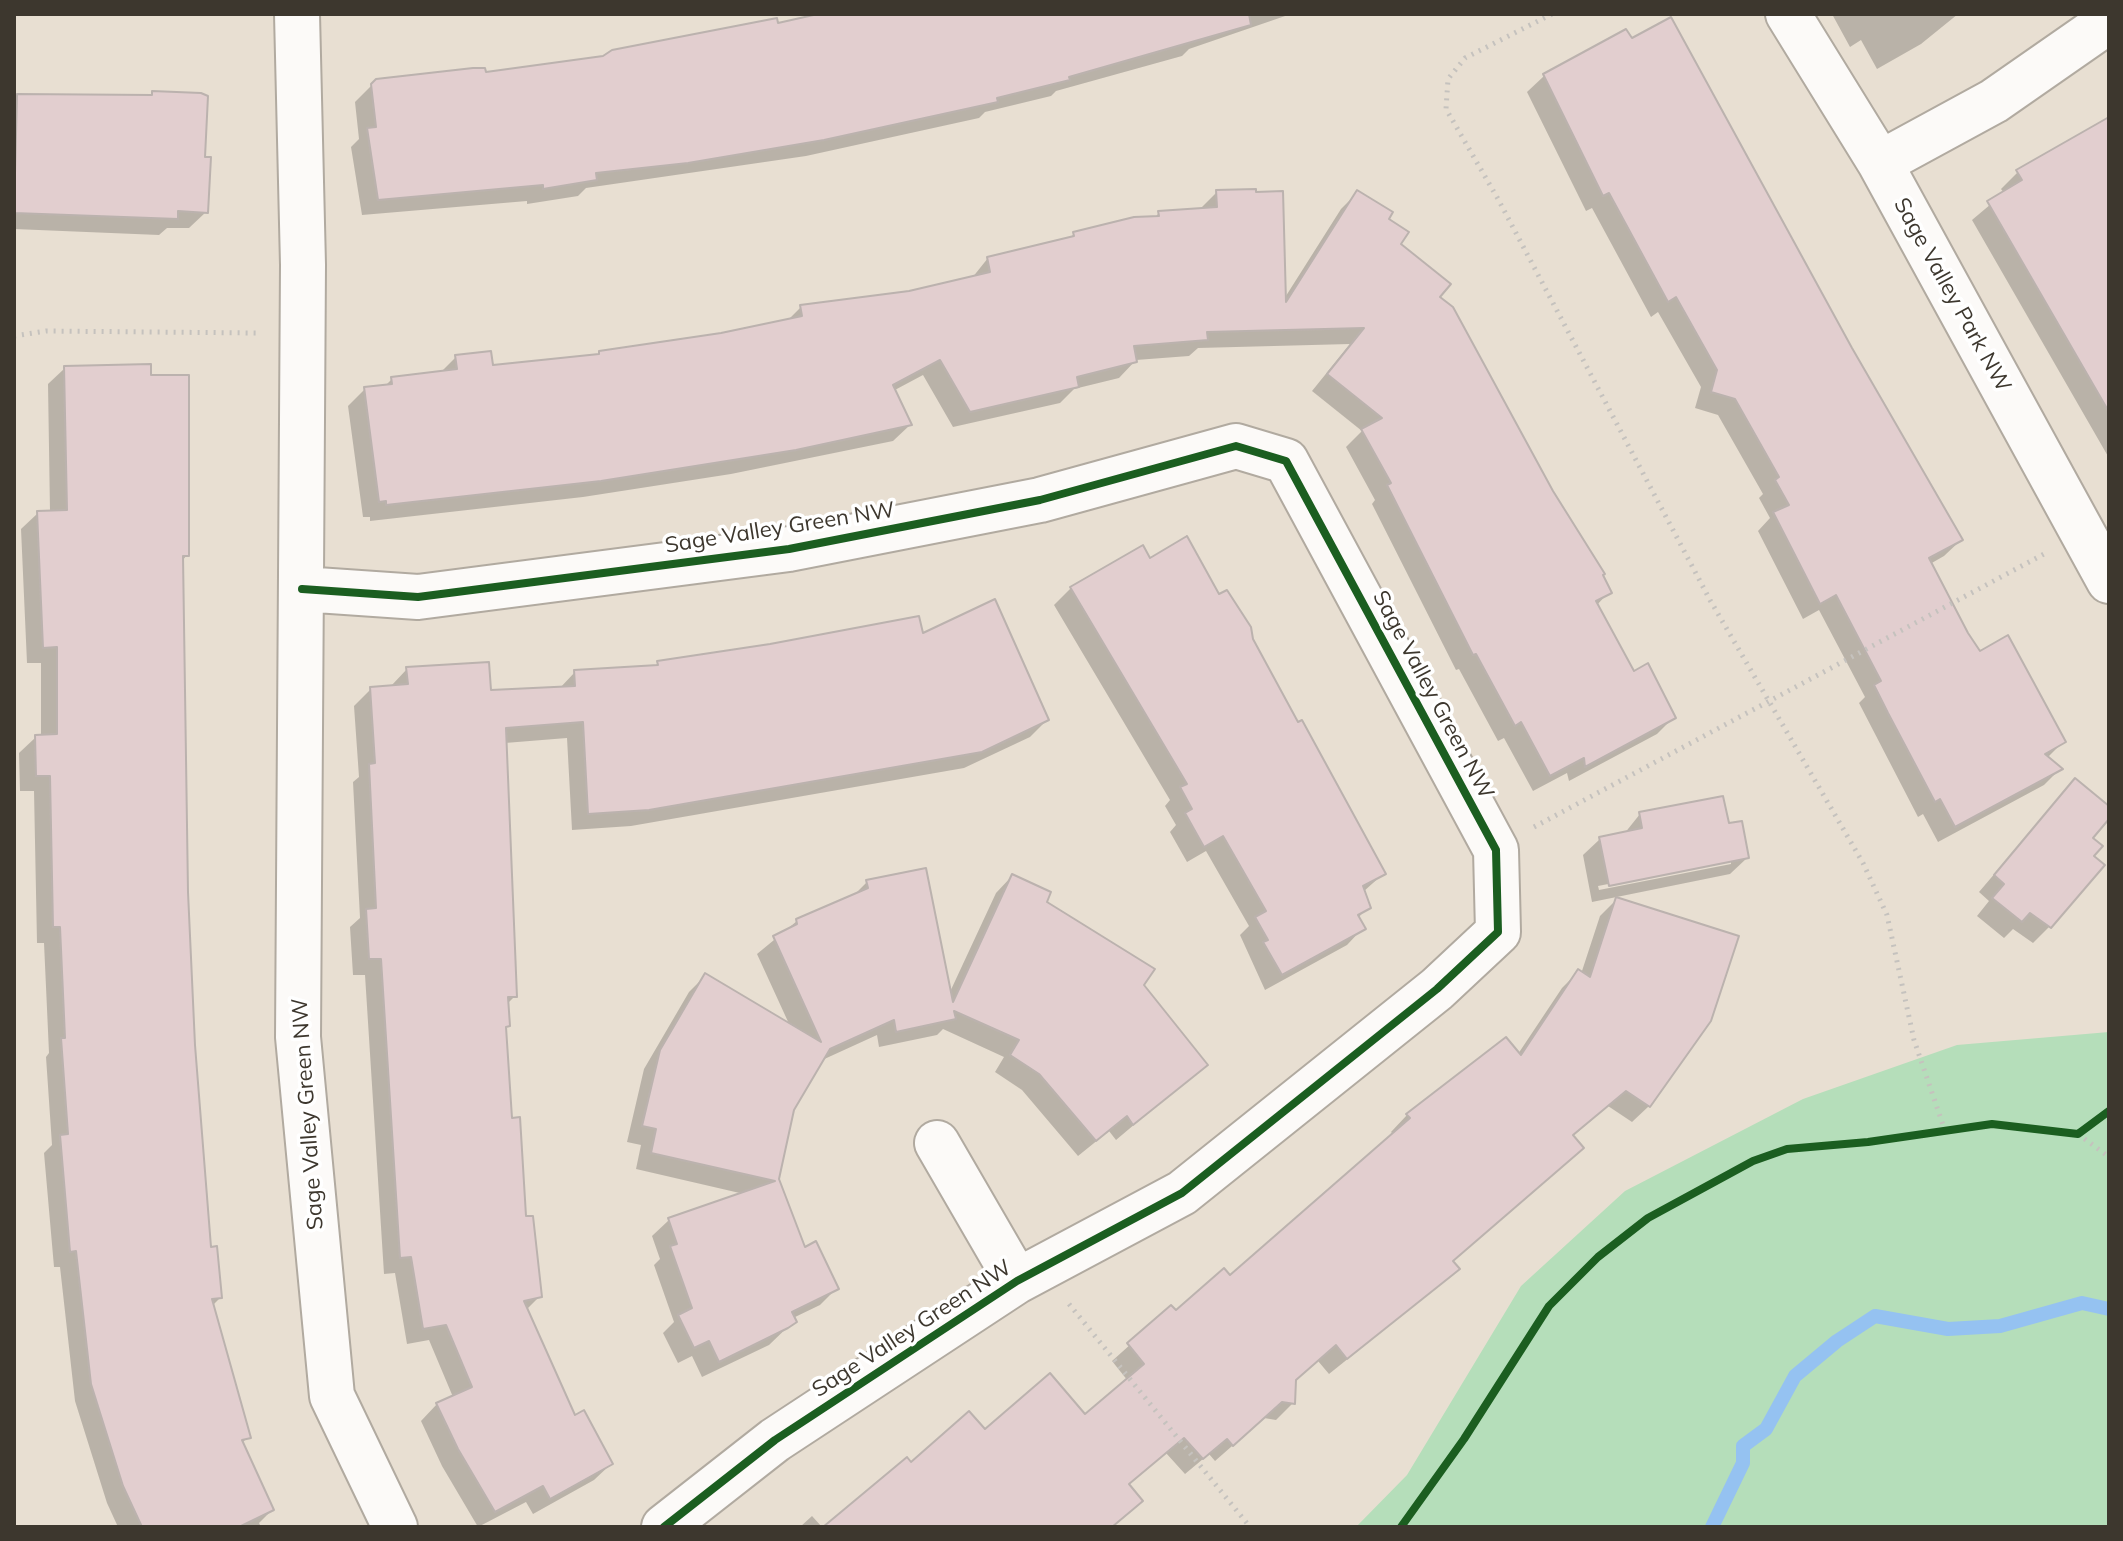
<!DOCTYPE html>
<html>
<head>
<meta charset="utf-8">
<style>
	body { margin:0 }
	#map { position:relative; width:2123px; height:1541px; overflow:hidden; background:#e8dfd2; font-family:Mulish,sans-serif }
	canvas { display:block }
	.frame { position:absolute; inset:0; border:16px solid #3d372e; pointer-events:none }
</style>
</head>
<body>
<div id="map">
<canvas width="2123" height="1541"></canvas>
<div class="frame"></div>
</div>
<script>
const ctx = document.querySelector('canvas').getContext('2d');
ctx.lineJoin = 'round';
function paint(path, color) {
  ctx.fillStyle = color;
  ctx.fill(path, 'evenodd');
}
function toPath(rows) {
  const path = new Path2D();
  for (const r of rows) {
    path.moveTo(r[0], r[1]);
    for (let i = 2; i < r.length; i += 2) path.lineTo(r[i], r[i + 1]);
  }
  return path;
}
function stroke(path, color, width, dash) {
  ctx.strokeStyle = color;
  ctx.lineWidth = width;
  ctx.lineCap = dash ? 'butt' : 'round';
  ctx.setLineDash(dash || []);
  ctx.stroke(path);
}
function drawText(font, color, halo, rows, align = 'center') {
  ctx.font = font + ' Mulish,sans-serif';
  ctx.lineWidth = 7;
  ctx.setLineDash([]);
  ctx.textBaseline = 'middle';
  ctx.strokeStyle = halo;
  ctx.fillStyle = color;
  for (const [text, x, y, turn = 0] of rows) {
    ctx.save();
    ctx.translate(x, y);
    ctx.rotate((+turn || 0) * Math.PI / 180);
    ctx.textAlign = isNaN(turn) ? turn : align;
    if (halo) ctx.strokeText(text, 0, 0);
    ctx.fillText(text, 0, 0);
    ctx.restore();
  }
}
paint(toPath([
	[2109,1032,2109,1527,1356,1527,1407,1475,1521,1286,1625,1191,1803,1099,1957,1045]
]), '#b5deba');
paint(toPath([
	[827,14,1291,14,1189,49,1182,56,1056,91,1051,96,985,112,979,118,806,156,586,188,578,196,527,204,527,201,362,215,351,147,359,139,355,102,372,85,603,58],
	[1832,14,1958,14,1921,44,1877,69,1861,40,1850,47],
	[1544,76,1851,349,1961,540,1944,556,1930,564,1966,634,1979,653,2064,741,2047,758,2060,769,2044,785,1938,842,1923,814,1918,817,1859,703,1865,697,1819,610,1803,619,1758,531,1770,518,1759,498,1763,494,1718,415,1695,408,1701,387,1658,312,1651,317,1592,208,1586,211,1527,92],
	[153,93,206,212,189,228,167,228,159,235,14,229,14,95,149,97],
	[2109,135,2109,458,1972,220,2004,193,2001,189,2018,172],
	[1217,192,1284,299,1341,209,1357,193,1386,219,1399,244,1437,298,1609,592,1596,606,1633,674,1674,717,1657,734,1569,781,1567,773,1533,791,1504,738,1498,741,1459,669,1456,670,1372,504,1375,500,1346,447,1362,431,1312,391,1350,344,1198,348,1189,356,1136,360,1119,378,1074,389,1060,403,953,427,923,375,893,391,910,425,893,441,731,474,583,497,370,521,370,517,363,517,348,406,365,389,384,387,392,379,440,373,456,357,491,367,596,356,600,353,786,322,801,307,909,293,972,278,988,258,1069,239,1074,234,1154,218,1159,213,1200,209],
	[65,368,187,555,182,561,186,892,193,1045,209,1249,220,1298,212,1306,248,1437,241,1444,272,1510,259,1523,261,1527,118,1527,107,1503,75,1401,60,1267,54,1267,44,1153,52,1145,46,1057,49,1053,44,943,37,943,34,791,20,791,19,753,36,737,41,736,41,663,27,663,21,529,38,513,50,512,48,384],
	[1149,561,1219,597,1251,640,1383,874,1363,892,1368,907,1358,918,1363,928,1347,945,1265,990,1240,935,1249,926,1206,851,1187,862,1170,832,1176,825,1165,806,1170,800,1054,605,1071,588],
	[921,636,1047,720,1030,737,964,768,631,826,572,830,567,738,505,743,515,996,506,1005,504,1029,510,1120,540,1296,526,1310,574,1418,611,1464,594,1480,533,1514,526,1502,478,1527,442,1466,421,1421,437,1404,453,1397,429,1340,407,1344,395,1273,384,1274,365,975,353,975,350,927,360,918,353,782,359,777,354,706,371,689,391,686,407,669,489,692,559,689,575,672,654,667,658,663],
	[2059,798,2109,809,2109,815,2091,839,2091,856,2050,926,2033,943,2013,929,2004,938,1977,916,1989,901,1979,892],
	[1640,814,1727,826,1747,858,1730,874,1592,902,1583,855,1600,839,1624,834],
	[1731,860,1731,864,1599,890,1598,886],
	[1012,876,1142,985,1205,1065,1116,1140,1109,1131,1078,1156,1022,1090,995,1072,1004,1057,943,1029,937,1035,879,1047,877,1035,820,1061,792,1109,776,1180,804,1250,837,1288,820,1305,793,1318,794,1321,769,1345,702,1377,692,1356,678,1363,663,1333,674,1322,654,1265,660,1259,652,1236,669,1220,744,1194,636,1169,641,1145,627,1142,644,1069,689,992,705,976,790,1026,757,954,797,921,852,897,867,882,949,994,996,893],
	[1617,899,1649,1106,1632,1122,1608,1106,1572,1137,1581,1148,1452,1262,1457,1268,1440,1285,1329,1374,1318,1361,1294,1382,1293,1403,1276,1420,1264,1418,1215,1461,1209,1454,1185,1474,1166,1453,1128,1485,1140,1501,1112,1527,826,1527,910,1465,985,1432,1085,1417,1128,1381,1112,1361,1171,1308,1176,1313,1230,1278,1394,1135,1391,1132,1407,1115,1506,1039,1518,1054,1562,988,1578,972,1581,974,1600,916],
	[812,1516,822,1527,800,1527]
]), '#0003');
stroke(toPath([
	[1712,1527,1743,1463,1743,1446,1766,1429,1795,1376,1837,1341,1875,1316,1948,1329,2000,1326,2082,1303,2109,1309]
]), '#95c2f1', 14);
const building = toPath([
	[818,14,1249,14,1251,25,1069,77,1070,80,997,98,998,102,824,140,688,163,596,173,597,180,543,189,543,185,378,200,367,128,376,127,371,84,376,79,473,68,485,68,486,72,603,56,612,50,777,18,778,23,818,14],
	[1671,17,1852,348,1963,540,1929,558,1968,633,1980,651,2008,635,2066,742,2045,754,2063,769,1955,827,1940,799,1935,802,1888,713,1874,685,1881,681,1836,595,1820,604,1773,512,1789,505,1775,480,1779,477,1735,399,1711,392,1717,370,1676,297,1668,302,1609,193,1603,196,1543,74,1626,29,1632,38,1671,17],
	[152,91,201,93,208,96,205,157,211,157,208,213,178,211,178,219,14,213,17,94,152,95,152,91],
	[2109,117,2109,412,1987,201,2022,180,2016,170,2109,117],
	[1256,189,1256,192,1283,191,1286,302,1357,190,1393,212,1389,219,1409,232,1401,244,1451,284,1440,297,1453,307,1553,491,1605,574,1603,575,1612,593,1596,601,1634,671,1648,663,1676,718,1585,767,1584,758,1550,776,1521,722,1515,726,1476,654,1473,655,1387,485,1391,483,1361,429,1382,418,1327,374,1364,328,1207,332,1208,340,1134,346,1137,362,1077,377,1079,387,970,412,940,360,893,385,912,425,796,450,601,481,386,505,386,501,379,502,364,387,392,384,391,377,457,369,455,355,491,351,493,365,599,354,599,351,721,333,802,316,800,305,909,291,990,272,987,257,1074,236,1073,232,1134,217,1159,216,1158,211,1217,207,1216,190,1256,189],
	[151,364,151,375,189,375,189,556,183,556,188,892,195,1045,211,1247,217,1246,222,1298,212,1299,251,1438,242,1440,274,1510,239,1527,142,1527,123,1486,91,1384,76,1251,70,1252,60,1135,68,1134,61,1038,65,1038,60,927,53,927,50,776,36,776,35,735,57,734,57,647,43,648,37,511,67,510,64,366,151,364],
	[1187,536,1219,594,1227,590,1251,627,1253,639,1298,722,1302,720,1386,874,1363,886,1371,908,1358,915,1366,929,1282,975,1263,942,1268,940,1255,917,1266,911,1223,836,1204,847,1185,813,1192,809,1180,787,1187,784,1070,587,1143,545,1150,558,1187,536],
	[995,599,1049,720,982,752,649,810,588,814,583,722,506,728,517,997,508,997,510,1026,506,1027,512,1118,520,1117,526,1216,533,1216,542,1297,524,1301,575,1415,584,1410,613,1464,550,1499,543,1486,495,1512,458,1449,436,1403,472,1387,446,1325,423,1329,411,1257,400,1258,381,959,369,959,366,909,376,908,369,764,375,763,370,687,408,684,406,667,489,662,491,690,575,686,574,670,658,665,657,661,770,644,919,616,923,633,995,599],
	[2075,778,2109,806,2109,819,2093,838,2103,846,2094,856,2105,865,2051,928,2030,913,2022,922,1992,898,2004,884,1994,875,2075,778],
	[1723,796,1729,823,1742,821,1749,858,1609,886,1599,837,1642,828,1639,812,1723,796],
	[926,868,953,1002,1012,874,1051,892,1047,902,1155,969,1144,985,1208,1065,1133,1125,1127,1116,1096,1141,1039,1074,1010,1055,1019,1040,954,1011,956,1019,896,1032,894,1020,830,1049,794,1110,779,1179,805,1247,816,1241,839,1289,792,1312,797,1322,788,1328,719,1362,709,1341,694,1348,678,1315,692,1308,670,1246,677,1244,668,1218,775,1181,651,1153,656,1129,642,1126,660,1050,705,973,821,1042,773,936,797,924,796,919,868,888,866,880,926,868],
	[1616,897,1739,936,1711,1021,1650,1107,1626,1091,1573,1135,1584,1148,1453,1261,1460,1269,1347,1359,1336,1345,1296,1380,1295,1404,1282,1402,1233,1446,1227,1439,1203,1459,1184,1438,1129,1484,1143,1501,1112,1527,823,1527,907,1457,911,1462,969,1411,985,1429,1050,1373,1085,1414,1144,1364,1127,1343,1171,1305,1176,1310,1224,1268,1230,1275,1410,1118,1406,1114,1506,1037,1521,1055,1578,969,1590,977,1616,897]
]);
paint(building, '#e2cecf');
stroke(building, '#bbb2ae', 2);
const minor = toPath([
	[297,14,303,265,298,1037,332,1396,395,1527],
	[1788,14,1880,163,2109,581],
	[1880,163,1994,101,2109,21],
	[302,589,418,597,789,549,1040,500,1236,446,1286,461,1496,850,1498,932,1437,989,1182,1193,1017,1281,775,1440,664,1527],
	[937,1143,1017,1281]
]);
stroke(minor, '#b1aaa0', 48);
stroke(toPath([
	[1552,14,1465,58,1448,79,1446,109,1498,199,1710,600,1863,863,1887,915,1914,1040,1944,1128],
	[14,336,46,331,257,333],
	[1534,827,2044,554],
	[2078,1134,2109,1157],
	[1069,1304,1250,1527]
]), '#c5c2be', 5, [2, 6]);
stroke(minor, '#fcfaf8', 44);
stroke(toPath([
	[302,589,418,597,789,549,1040,500,1236,446,1286,461,1496,850,1498,932,1437,989,1182,1193,1017,1281,775,1440,664,1527],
	[1401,1527,1464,1439,1549,1306,1598,1257,1648,1218,1753,1161,1787,1149,1868,1142,1992,1124,2078,1134,2109,1111]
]), '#1b5e20', 8);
drawText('22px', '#3d372e', '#fff', [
	["Sage Valley Park NW",1952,295,61],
	["Sage Valley Green NW",780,528,-9],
	["Sage Valley Green NW",1433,695,62],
	["Sage Valley Green NW",308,1114,-94],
	["Sage Valley Green NW",912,1329,-33]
]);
</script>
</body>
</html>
